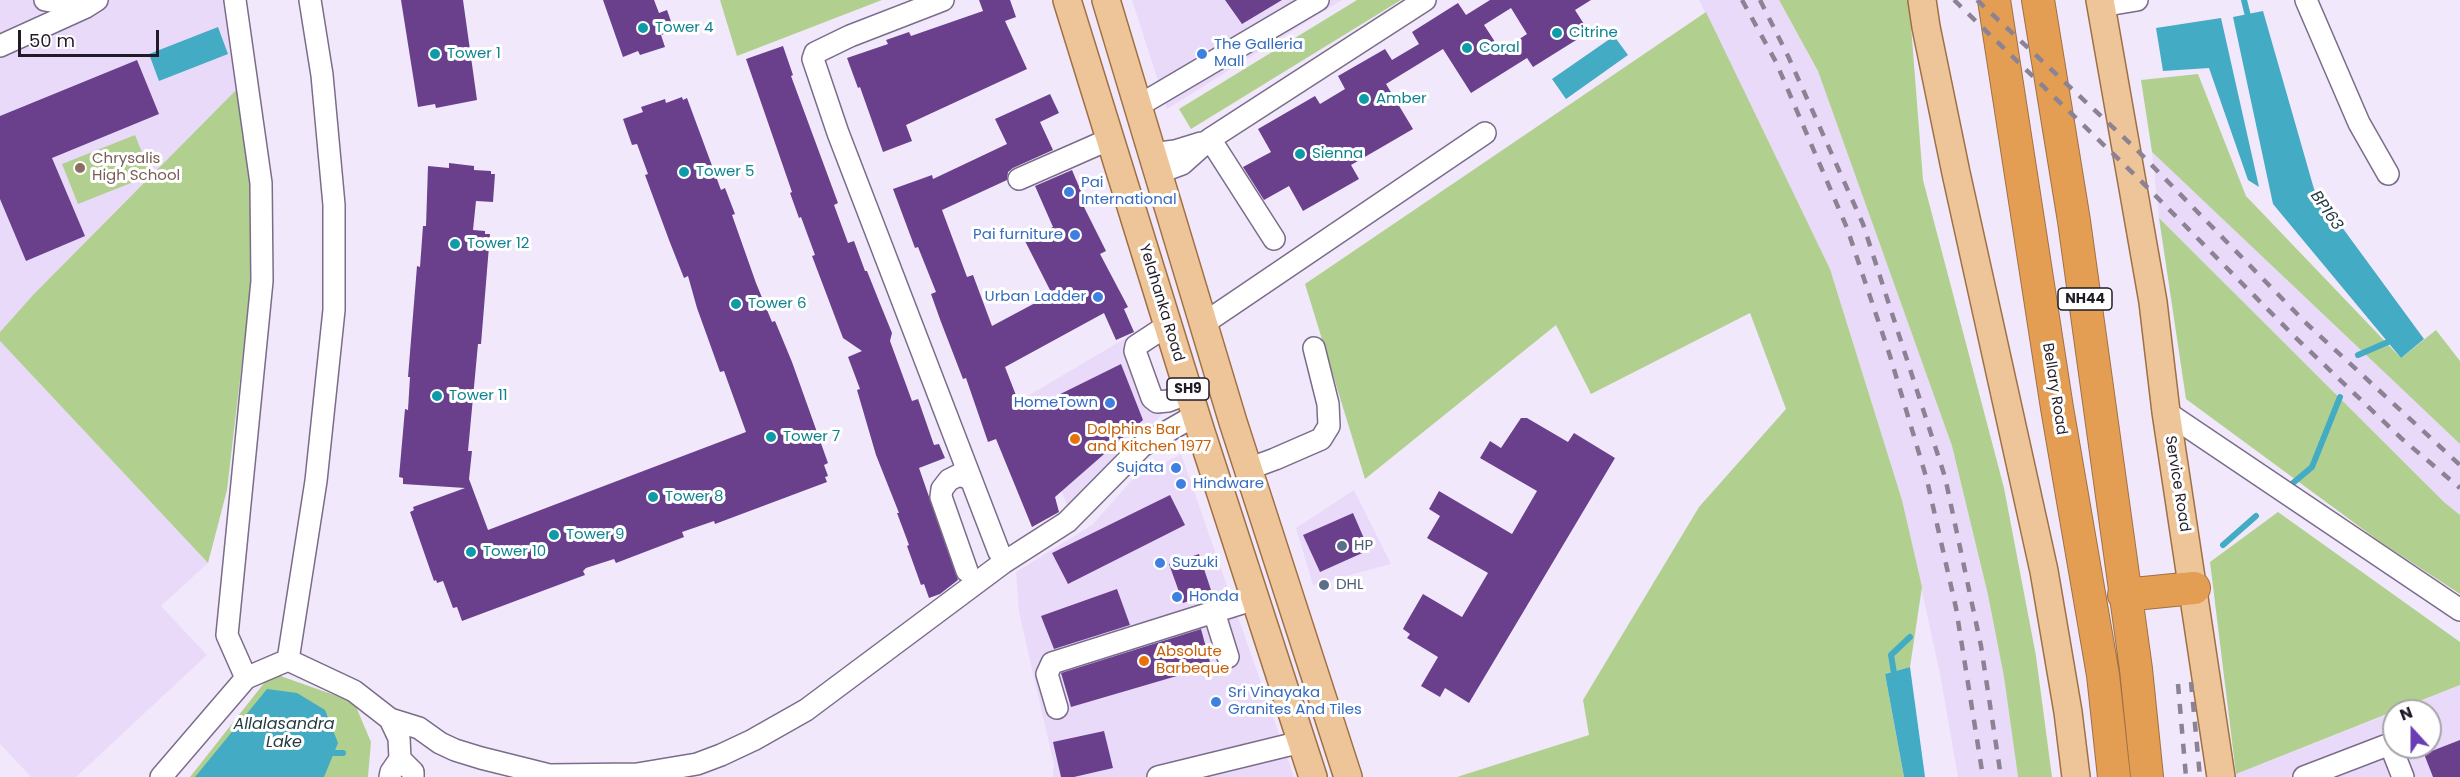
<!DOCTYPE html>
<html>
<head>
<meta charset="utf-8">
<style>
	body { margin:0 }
	#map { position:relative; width:2460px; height:777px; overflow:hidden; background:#f2e8fc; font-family:Poppins,sans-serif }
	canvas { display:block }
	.north { position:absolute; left:2382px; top:699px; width:60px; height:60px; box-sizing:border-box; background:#fff; border:2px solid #a6a4a9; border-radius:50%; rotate:339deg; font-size:16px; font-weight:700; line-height:24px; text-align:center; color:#211b27 }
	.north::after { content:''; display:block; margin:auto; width:21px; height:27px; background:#6a3db5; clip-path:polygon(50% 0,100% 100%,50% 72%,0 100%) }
	.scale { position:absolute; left:18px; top:30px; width:141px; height:27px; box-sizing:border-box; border:3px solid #211b27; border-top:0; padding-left:8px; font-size:18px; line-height:21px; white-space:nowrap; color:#211b27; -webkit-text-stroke:4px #fff; paint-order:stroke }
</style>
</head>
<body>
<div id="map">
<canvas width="2460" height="777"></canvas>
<div class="north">N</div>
<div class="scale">50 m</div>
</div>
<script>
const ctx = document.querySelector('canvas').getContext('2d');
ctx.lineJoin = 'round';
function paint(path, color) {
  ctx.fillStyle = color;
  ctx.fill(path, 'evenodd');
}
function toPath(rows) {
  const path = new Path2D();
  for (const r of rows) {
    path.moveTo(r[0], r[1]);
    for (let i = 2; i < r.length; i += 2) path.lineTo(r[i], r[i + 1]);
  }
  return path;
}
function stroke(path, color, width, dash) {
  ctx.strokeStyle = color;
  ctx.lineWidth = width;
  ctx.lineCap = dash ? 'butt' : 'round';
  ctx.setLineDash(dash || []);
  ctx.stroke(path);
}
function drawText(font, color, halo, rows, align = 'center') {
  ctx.font = font + ' Poppins,sans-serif';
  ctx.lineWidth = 6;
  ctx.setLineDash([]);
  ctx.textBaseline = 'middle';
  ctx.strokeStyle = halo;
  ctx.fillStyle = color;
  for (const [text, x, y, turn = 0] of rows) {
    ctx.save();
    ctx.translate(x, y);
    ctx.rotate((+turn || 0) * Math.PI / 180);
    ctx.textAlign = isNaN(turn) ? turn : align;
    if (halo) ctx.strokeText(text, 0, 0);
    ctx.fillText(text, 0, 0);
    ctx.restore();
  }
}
paint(toPath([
	[0,0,229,0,240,86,33,295,0,332],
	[1132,0,1342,0,1167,109],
	[1699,0,1779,0,1818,70,1952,446,1988,595,2004,677,2018,777,1958,777,1940,674,1902,500,1830,269],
	[2152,152,2460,444,2460,515,2444,502,2159,218],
	[1141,329,1166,410,1070,513,1026,397],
	[0,341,208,563,161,606,207,655,76,777,31,777,0,744],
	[1181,454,1294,777,1053,777,1054,765,1019,612,1016,572,1092,525,1131,481],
	[1354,490,1391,564,1313,585,1296,528],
	[2460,685,2460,777,2236,777,2236,774,2394,712,2394,747,2430,747,2430,711,2396,711]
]), '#eadafa');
paint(toPath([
	[720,0,882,0,737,56],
	[1357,0,1401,0,1191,129,1179,109],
	[1779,0,1909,0,1923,180,2004,488,2036,656,2052,777,2018,777,2004,677,1988,595,1952,446,1818,71],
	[1706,12,1830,269,1902,500,1922,587,1910,667,1885,674,1904,777,1457,777,1589,735,1583,700,1699,507,1786,409,1750,313,1591,394,1556,325,1365,479,1305,284],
	[2198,74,2246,196,2401,358,2436,330,2460,361,2460,444,2152,152,2141,80],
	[240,86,252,186,251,285,227,490,208,563,0,341,0,332,33,295],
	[135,135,151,175,78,204,62,164],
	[2159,218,2444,502,2460,515,2460,594,2379,541,2186,399],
	[2278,512,2460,642,2460,685,2236,774,2210,562],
	[272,673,354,702,371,742,368,777,190,777]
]), '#b1d08f');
paint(toPath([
	[2263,11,2314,189,2424,339,2401,358,2273,204,2233,17],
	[2221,18,2259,187,2248,180,2209,68,2163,71,2156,28],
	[218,27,228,54,159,81,149,54],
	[1614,36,1628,55,1566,99,1552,79],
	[1910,667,1925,777,1904,777,1885,674],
	[267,689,297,693,325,710,338,743,324,777,195,777]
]), '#43abc3');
stroke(toPath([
	[2244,0,2249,20],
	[2358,355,2395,339],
	[2287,488,2312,467,2340,397],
	[2223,545,2256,516],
	[1895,679,1891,655,1910,637],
	[327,749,334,753,343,753]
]), '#43abc3', 6);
paint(toPath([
	[401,0,463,0,477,100,436,108,435,104,418,107],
	[603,0,654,0,659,13,667,10,674,30,661,35,665,47,640,55,638,51,623,57],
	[979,0,1010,0,1016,17,1005,21,1027,69,906,125,912,141,883,152,860,87,858,88,847,58,888,44,886,40,909,32,911,36,983,11],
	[1225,0,1282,0,1242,24],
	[1490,0,1591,0,1575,10,1589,32,1533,67,1527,58,1471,93,1443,49,1386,84,1413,129,1351,165,1359,179,1303,211,1289,186,1264,200,1243,167,1271,152,1258,129,1315,96,1320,104,1345,89,1338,76,1385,49,1392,60,1419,44,1412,32,1458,3,1466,15],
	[1511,8,1527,34,1501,51,1484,25],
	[783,46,793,75,791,76,838,203,834,205,848,243,854,241,865,271,867,271,881,306,892,333,890,341,912,401,918,399,934,445,939,444,945,458,919,468,958,580,940,594,929,598,924,584,921,585,907,546,909,545,897,513,899,513,876,455,857,390,860,389,848,357,862,351,843,338,812,256,815,255,801,217,799,218,790,193,792,192,746,59],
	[137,60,159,114,52,158,85,236,26,261,0,199,0,116],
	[1050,94,1059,113,1040,122,1053,150,1013,168,1008,172,1007,180,942,210,967,277,973,275,992,326,1052,294,1025,241,1053,227,1035,186,1072,170,1086,203,1083,205,1106,251,1100,254,1128,307,1124,309,1134,332,1116,340,1104,313,1005,367,1019,403,1025,401,1028,410,1121,364,1143,420,1055,497,1059,512,1032,527,996,439,988,442,966,378,963,379,941,322,931,294,936,292,918,247,915,248,893,189,932,175,933,179,1007,144,995,119],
	[682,97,683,100,687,98,721,190,725,188,735,214,732,215,756,283,772,322,775,321,792,362,828,463,824,465,828,476,825,477,827,482,715,524,714,521,682,532,684,537,616,563,614,559,586,568,583,571,585,575,462,621,457,607,453,608,443,581,437,583,436,580,434,581,410,512,414,510,413,507,465,488,403,484,403,478,399,477,405,409,408,410,410,377,408,377,417,266,420,267,423,226,426,226,428,166,449,168,449,163,474,166,474,170,491,171,491,174,495,174,493,202,476,201,473,230,485,231,485,234,490,234,481,344,478,344,468,451,472,451,469,479,488,530,746,432,724,371,720,372,697,308,688,276,684,278,669,240,645,175,648,174,637,144,632,145,623,119,643,112,641,107,665,99,666,103],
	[1521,418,1527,418,1568,442,1574,433,1615,458,1469,703,1445,688,1440,697,1421,686,1438,657,1407,638,1410,634,1403,629,1405,625,1423,594,1462,617,1488,573,1427,538,1440,516,1429,509,1439,491,1512,534,1537,491,1480,458,1490,441,1501,448],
	[1170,495,1185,525,1068,584,1052,553],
	[1353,513,1369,550,1320,572,1303,535],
	[1199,554,1212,593,1183,603,1169,564],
	[1117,589,1130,625,1054,649,1041,616],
	[1201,629,1211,666,1071,707,1061,673],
	[1104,731,1113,768,1074,777,1061,777,1053,742],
	[2460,740,2460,777,2433,777,2424,754]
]), '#6a408c');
const minor = toPath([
	[45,0,86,7],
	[235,0,261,183,262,281,227,635,246,678],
	[943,0,850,36,815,53,813,59,838,133,999,552],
	[2306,0,2359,123,2388,174],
	[2101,6,2137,0],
	[0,46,86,7,97,0],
	[1138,106,1318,0],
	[1210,139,1274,239],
	[1152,154,1175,151,1201,143],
	[1158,173,1182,164,1210,139,1425,0],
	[1019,179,1110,139],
	[1203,324,1485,133],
	[1168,325,1136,346,1135,351,1152,398,1157,402,1168,401,1189,393],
	[2166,412,2460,610],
	[1248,469,1275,459,1321,439,1329,426,1328,404,1314,348],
	[967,571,941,497,942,489,949,480,959,475,971,479],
	[1214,612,1228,657],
	[288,660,316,481,334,310,334,205,322,75,310,0],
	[1057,708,1047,674,1052,663,1255,599],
	[390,719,419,728,440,743,455,750,481,758,549,775,637,774,697,764,721,755,753,740,806,710,1003,563,1067,522,1142,446,1196,415],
	[400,759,413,772,413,777],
	[161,777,246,678,288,660,354,691,390,719,399,738,400,759],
	[390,777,391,772,400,759],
	[1158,777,1301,742],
	[2304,777,2390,744,2403,777]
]);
const major = toPath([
	[1067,0,1201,432,1313,777],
	[1106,0,1233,422,1348,777],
	[1922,0,1926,27,1956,173,2044,571,2068,712,2076,777],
	[2100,0,2153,302,2166,412,2221,777]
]);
const highway = toPath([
	[1994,0,2057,408,2103,675,2114,777],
	[2038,0,2074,221,2136,669,2147,777],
	[2124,595,2194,588]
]);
stroke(minor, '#7b6c8a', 24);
stroke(major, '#9f7044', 30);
stroke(highway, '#9f7044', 34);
stroke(minor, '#fff', 21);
stroke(major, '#eec598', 27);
stroke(highway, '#e39e53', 32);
stroke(toPath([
	[1742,0,1776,62,1847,228,1890,356,1927,480,1956,608,1983,777],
	[1760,0,1788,56,1863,224,1945,477,1981,646,2001,777],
	[1954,0,2139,179,2295,337,2401,438,2460,488],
	[1977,0,2135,148,2307,324,2460,465],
	[2191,682,2200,777],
	[2178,684,2186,777]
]), '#8b8393', 4.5, [10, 10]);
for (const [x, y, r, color] of [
	[643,28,6,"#0f9aa8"],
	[1557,33,6,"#0f9aa8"],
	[1467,48,6,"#0f9aa8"],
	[435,54,6,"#0f9aa8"],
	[1202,54,6,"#3f7fe0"],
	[1364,99,6,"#0f9aa8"],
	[1300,154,6,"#0f9aa8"],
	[80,168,6,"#8d6e63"],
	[684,172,6,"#0f9aa8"],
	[1069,192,6,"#3f7fe0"],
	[1075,235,6,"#3f7fe0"],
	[455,244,6,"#0f9aa8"],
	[1098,297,6,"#3f7fe0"],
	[736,304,6,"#0f9aa8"],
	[437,396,6,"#0f9aa8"],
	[1110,403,6,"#3f7fe0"],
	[771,437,6,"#0f9aa8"],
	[1075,439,6,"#e8710a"],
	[1176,468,6,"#3f7fe0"],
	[1181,484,6,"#3f7fe0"],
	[653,497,6,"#0f9aa8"],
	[554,535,6,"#0f9aa8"],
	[1342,546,6,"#5c6f8a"],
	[471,552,6,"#0f9aa8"],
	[1160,563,6,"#3f7fe0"],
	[1324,585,6,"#5c6f8a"],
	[1177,597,6,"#3f7fe0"],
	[1144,661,6,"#e8710a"],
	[1216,702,6,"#3f7fe0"]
]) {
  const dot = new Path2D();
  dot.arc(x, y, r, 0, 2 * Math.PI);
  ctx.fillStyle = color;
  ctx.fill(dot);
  stroke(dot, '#fff', 2);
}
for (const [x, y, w] of [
	[2085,299,54],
	[1188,389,42]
]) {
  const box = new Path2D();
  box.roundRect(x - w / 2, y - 11, w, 22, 4.5);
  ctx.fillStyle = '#fff';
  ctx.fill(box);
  stroke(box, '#211b27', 1.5);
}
drawText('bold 14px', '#211b27', null, [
	["NH44",2085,299],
	["SH9",1188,389]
]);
drawText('15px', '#0d838f', '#fff', [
	["Tower 4",655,28],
	["Citrine",1569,33],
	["Coral",1479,48],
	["Tower 1",447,54],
	["Amber",1376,99],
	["Sienna",1312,154],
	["Tower 5",696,172],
	["Tower 12",467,244],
	["Tower 6",748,304],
	["Tower 11",449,396],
	["Tower 7",783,437],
	["Tower 8",665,497],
	["Tower 9",566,535],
	["Tower 10",483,552]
], 'left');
drawText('15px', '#366cbe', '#fff', [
	["The Galleria",1214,45],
	["Mall",1214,62],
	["Pai",1081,183],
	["International",1081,200],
	["Pai furniture",1063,235,"right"],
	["Urban Ladder",1086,297,"right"],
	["HomeTown",1098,403,"right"],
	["Sujata",1164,468,"right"],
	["Hindware",1193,484],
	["Suzuki",1172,563],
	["Honda",1189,597],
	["Sri Vinayaka",1228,693],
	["Granites And Tiles",1228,710]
], 'left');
drawText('15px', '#785e54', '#fff', [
	["Chrysalis",92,159],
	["High School",92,176]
], 'left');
drawText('15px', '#211b27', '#fff', [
	["Yelahanka Road",1161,303,73],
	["Bellary Road",2054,389,81],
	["Service Road",2177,484,81]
]);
drawText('15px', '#c56008', '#fff', [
	["Dolphins Bar",1087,430],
	["and Kitchen 1977",1087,447],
	["Absolute",1156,652],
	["Barbeque",1156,669]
], 'left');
drawText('15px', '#4e5e75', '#fff', [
	["HP",1354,546],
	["DHL",1336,585]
], 'left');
drawText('italic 16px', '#243b41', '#fff', [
	["BP163",2326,211,55],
	["Allalasandra",284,725],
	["Lake",284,743]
]);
</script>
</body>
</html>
